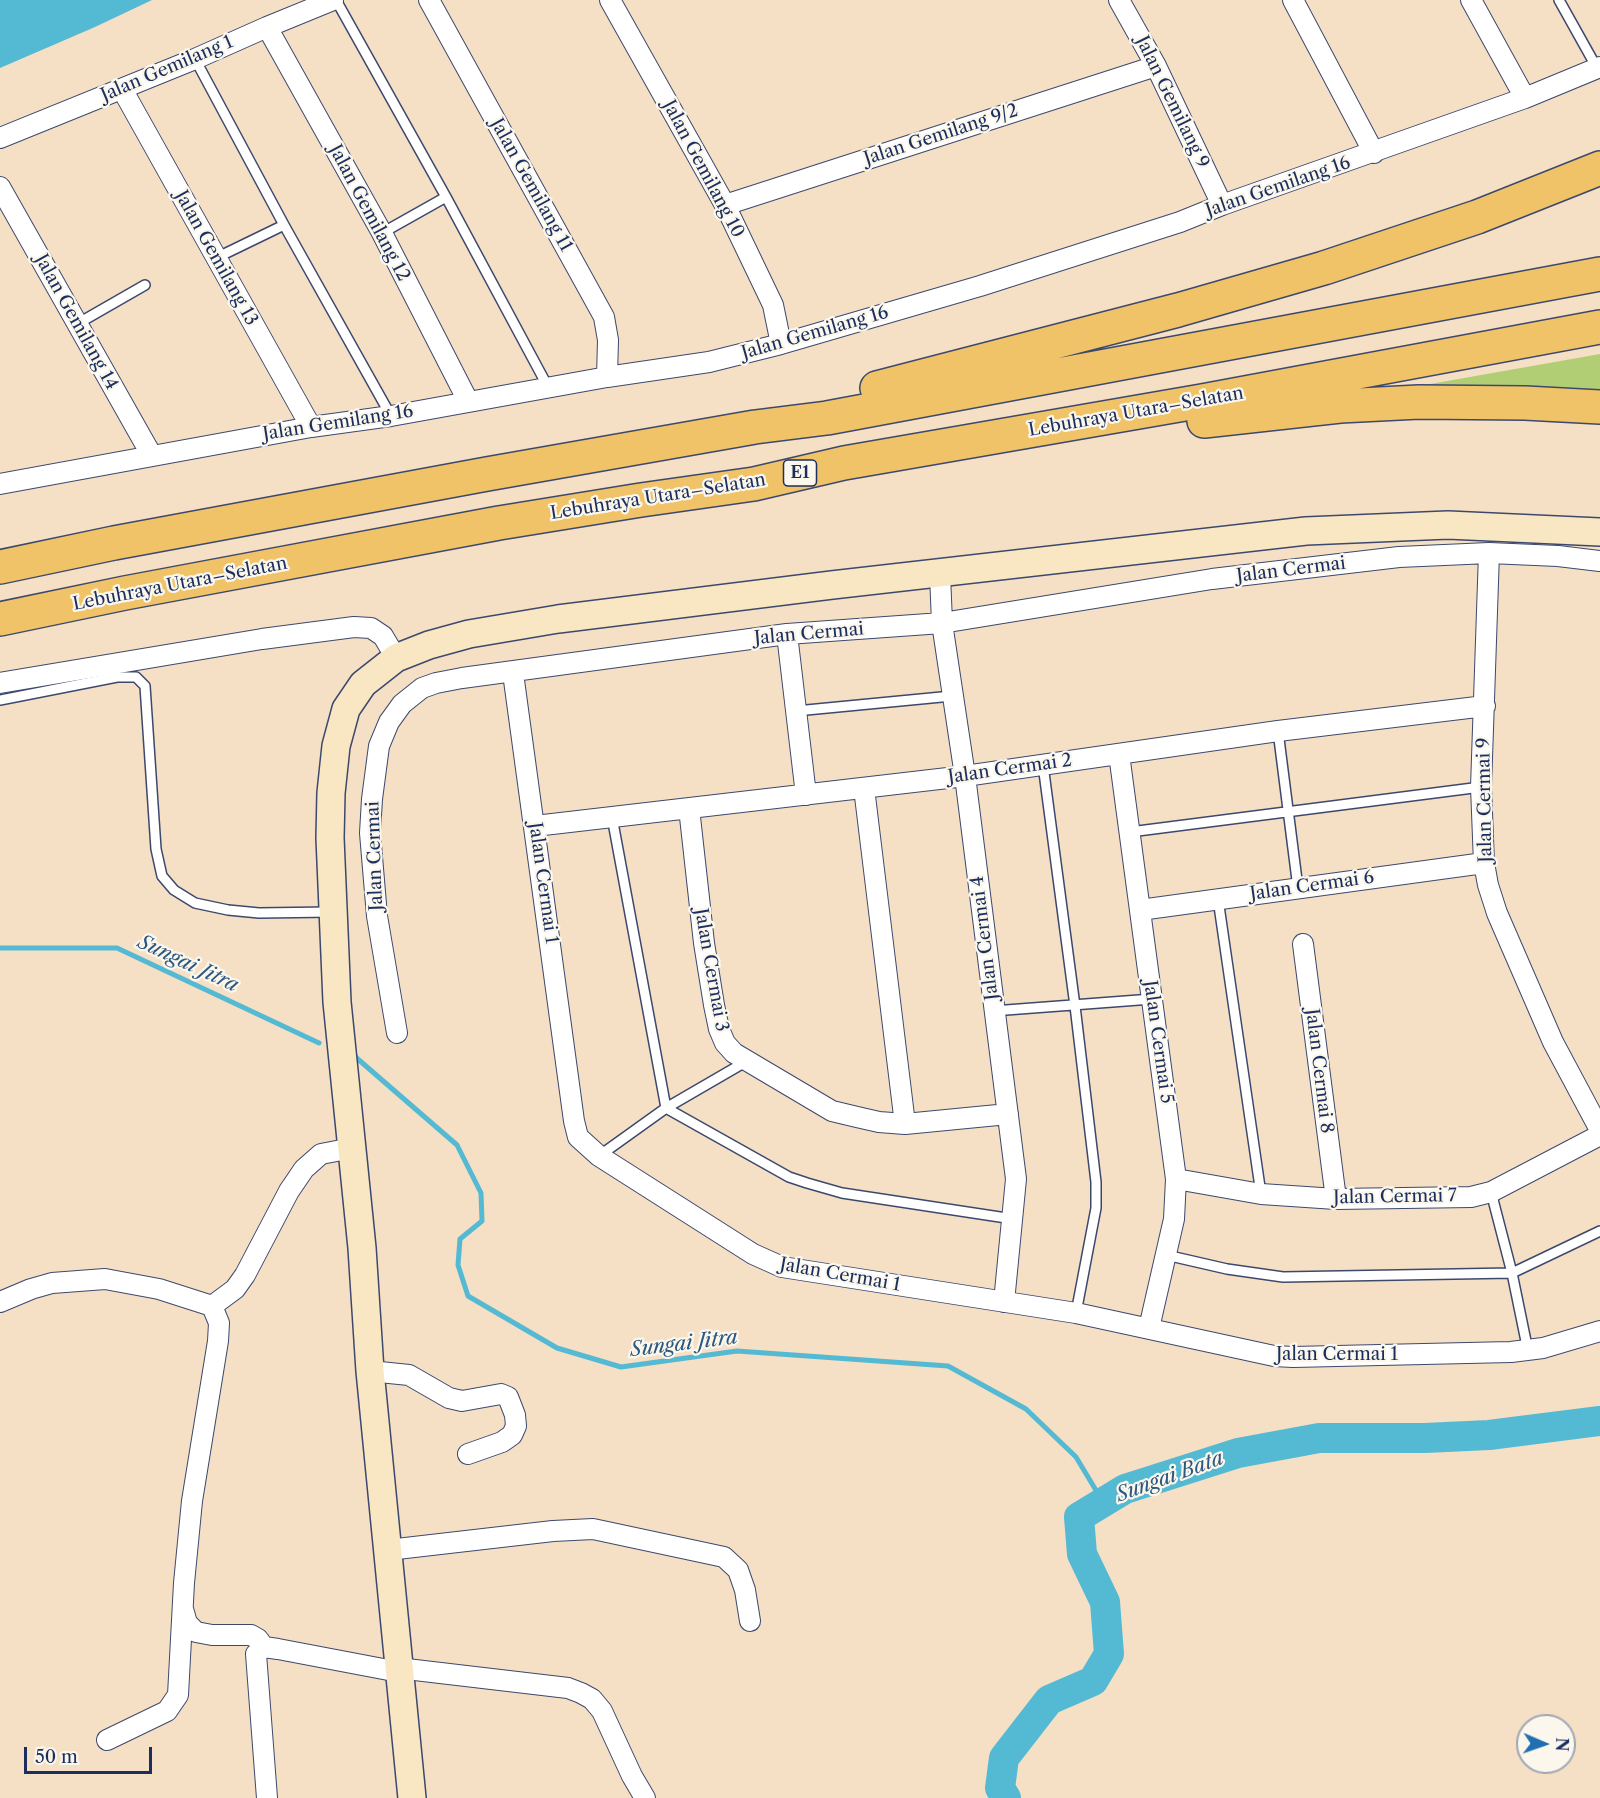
<!DOCTYPE html>
<html>
<head>
<meta charset="utf-8">
<style>
	body { margin:0 }
	#map { position:relative; width:1600px; height:1798px; overflow:hidden; background:#f5dfc5; font-family:"Libre Caslon Text",serif }
	canvas { display:block }
	.north { position:absolute; left:1516px; top:1714px; width:60px; height:60px; box-sizing:border-box; background:#fbf7ec; border:2px solid #a1a7b3; border-radius:50%; rotate:92deg; font-size:16px; font-weight:700; line-height:24px; text-align:center; color:#1b2f5e }
	.north::after { content:''; display:block; margin:auto; width:21px; height:27px; background:#1f6fb2; clip-path:polygon(50% 0,100% 100%,50% 72%,0 100%) }
	.scale { position:absolute; left:24px; top:1747px; width:128px; height:27px; box-sizing:border-box; border:3px solid #1b2f5e; border-top:0; padding-left:8px; font-size:18px; line-height:21px; white-space:nowrap; color:#1b2f5e; -webkit-text-stroke:4px #fbf7ec; paint-order:stroke }
</style>
</head>
<body>
<div id="map">
<canvas width="1600" height="1798"></canvas>
<div class="north">N</div>
<div class="scale">50 m</div>
</div>
<script>
const ctx = document.querySelector('canvas').getContext('2d');
ctx.lineJoin = 'round';
function paint(path, color) {
  ctx.fillStyle = color;
  ctx.fill(path, 'evenodd');
}
function toPath(rows) {
  const path = new Path2D();
  for (const r of rows) {
    path.moveTo(r[0], r[1]);
    for (let i = 2; i < r.length; i += 2) path.lineTo(r[i], r[i + 1]);
  }
  return path;
}
function stroke(path, color, width, dash) {
  ctx.strokeStyle = color;
  ctx.lineWidth = width;
  ctx.lineCap = dash ? 'butt' : 'round';
  ctx.setLineDash(dash || []);
  ctx.stroke(path);
}
function drawText(font, color, halo, rows, align = 'center') {
  ctx.font = font + ' "Libre Caslon Text",serif';
  ctx.lineWidth = 4.5;
  ctx.setLineDash([]);
  ctx.textBaseline = 'middle';
  ctx.strokeStyle = halo;
  ctx.fillStyle = color;
  for (const [text, x, y, turn = 0] of rows) {
    ctx.save();
    ctx.translate(x, y);
    ctx.rotate((+turn || 0) * Math.PI / 180);
    ctx.textAlign = isNaN(turn) ? turn : align;
    if (halo) ctx.strokeText(text, 0, 0);
    ctx.fillText(text, 0, 0);
    ctx.restore();
  }
}
paint(toPath([
	[1600,354,1600,402,1334,401]
]), '#b1ce75');
paint(toPath([
	[0,0,152,0,95,27,0,68]
]), '#54b9d3');
stroke(toPath([
	[0,948,117,948,319,1043],
	[352,1054,457,1145,481,1193,482,1221,460,1239,458,1265,468,1296,557,1348,621,1367,737,1351,948,1366,1026,1409,1076,1457,1103,1502]
]), '#54b9d3', 5);
stroke(toPath([
	[1006,1798,1000,1788,1004,1758,1049,1700,1093,1681,1109,1654,1105,1602,1082,1554,1079,1517,1125,1489,1238,1453,1319,1438,1425,1438,1489,1435,1600,1421]
]), '#54b9d3', 30);
const lane = toPath([
	[336,0,446,197,548,387],
	[1559,0,1597,68],
	[195,59,284,225,391,416],
	[382,233,446,197],
	[216,258,284,225],
	[77,324,145,285],
	[0,700,117,677,136,677,145,686,156,849,162,876,174,890,195,903,228,910,259,913,331,912],
	[796,711,952,696],
	[1278,731,1298,888],
	[1043,765,1075,1006,1096,1182,1096,1208,1076,1313],
	[612,817,666,1108,789,1177,807,1183,842,1193,1013,1219],
	[1130,832,1481,787],
	[1218,899,1261,1194],
	[993,1011,1152,999],
	[599,1156,666,1108,747,1061],
	[1491,1192,1512,1273,1528,1351],
	[1166,1255,1227,1269,1283,1277,1512,1273,1600,1231]
]);
const street = toPath([
	[429,0,604,317,608,340,607,377],
	[610,0,725,205,773,305,781,344],
	[1119,0,1156,66,1222,205],
	[1293,0,1374,153],
	[1471,0,1525,98],
	[267,27,382,233,468,401],
	[122,89,311,427],
	[0,138,195,59,267,27,333,0],
	[0,187,152,456],
	[725,205,1156,66],
	[0,484,311,427,391,416,607,377,709,362,781,344,980,286,1180,222,1222,205,1525,98,1600,67],
	[1489,553,1481,787,1484,863,1488,885,1497,913,1553,1042,1600,1130],
	[940,574,942,623,965,776,1016,1179,1004,1302],
	[787,634,806,795],
	[513,673,574,1121,578,1137,599,1156,753,1254,782,1267,1076,1313,1274,1356,1293,1357,1511,1352,1543,1348,1600,1331],
	[0,683,262,639,354,627,371,628,383,636,396,658],
	[1119,754,1176,1179,1174,1219,1149,1328],
	[864,788,905,1124],
	[689,808,704,943,714,1005,719,1029,725,1043,734,1053,832,1111,857,1117,879,1122,905,1124,1008,1114],
	[535,826,965,776,1278,731,1485,706],
	[1140,910,1484,863],
	[1303,944,1336,1199],
	[397,1033,377,916,370,833,372,799,379,746,389,722,402,704,422,688,436,683,462,678,787,634,942,623,1212,579,1399,557,1489,553,1558,556,1600,561],
	[1176,1179,1261,1194,1336,1199,1471,1197,1491,1192,1600,1135],
	[0,1302,31,1289,52,1283,105,1279,159,1289,212,1306,235,1289,245,1275,289,1191,304,1169,321,1154,352,1148],
	[370,1371,409,1375,449,1398,462,1401,501,1394,508,1397,515,1415,516,1426,512,1435,502,1442,468,1454],
	[388,1550,553,1531,593,1529,724,1557,738,1570,745,1590,750,1621],
	[183,1609,187,1623,196,1632,212,1635,251,1635,258,1639,264,1647],
	[398,1668,568,1688,581,1693,592,1699,602,1711,632,1776,645,1798],
	[107,1740,167,1711,178,1695,184,1583,192,1501,218,1341,219,1323,212,1306],
	[267,1798,256,1654,264,1647,278,1649,399,1672]
]);
const secondary = toPath([
	[412,1798,370,1371,362,1248,337,1002,330,838,331,793,336,746,346,709,363,684,396,658,429,645,469,634,558,619,832,585,1306,531,1448,525,1600,532]
]);
const highway = toPath([
	[877,388,1178,310,1324,268,1477,217,1600,168],
	[1204,421,1340,406,1419,402,1525,403,1600,407],
	[0,567,114,543,487,474,755,427,827,418,1600,274],
	[0,619,125,593,499,523,641,500,754,484,844,463,1202,401,1600,327]
]);
stroke(lane, '#3c496d', 12);
stroke(street, '#3c496d', 22);
stroke(secondary, '#3c496d', 30);
stroke(highway, '#3c496d', 36);
stroke(lane, '#fff', 9);
stroke(street, '#fff', 20);
stroke(secondary, '#f9e7c3', 27);
stroke(highway, '#f0c369', 33);
for (const [x, y, w] of [
	[800,473,33]
]) {
  const box = new Path2D();
  box.roundRect(x - w / 2, y - 13, w, 26, 4.5);
  ctx.fillStyle = '#fbf7ec';
  ctx.fill(box);
  stroke(box, '#1b2f5e', 1.5);
}
drawText('bold 16px', '#1b2f5e', null, [
	["E1",800,473]
]);
drawText('18px', '#1b2f5e', '#fbf7ec', [
	["Jalan Gemilang 1",167,69,-23],
	["Jalan Gemilang 9",1172,102,64],
	["Jalan Gemilang 9/2",941,135,-18],
	["Jalan Gemilang 10",703,169,62],
	["Jalan Gemilang 11",531,185,61],
	["Jalan Gemilang 16",1278,187,-19],
	["Jalan Gemilang 12",369,213,62],
	["Jalan Gemilang 13",216,258,61],
	["Jalan Gemilang 14",76,322,61],
	["Jalan Gemilang 16",815,333,-16],
	["Lebuhraya Utara–Selatan",1136,412,-10],
	["Jalan Gemilang 16",338,423,-9],
	["Lebuhraya Utara–Selatan",658,497,-9],
	["Jalan Cermai",1291,570,-7],
	["Lebuhraya Utara–Selatan",180,584,-11],
	["Jalan Cermai",809,634,-5],
	["Jalan Cermai 2",1010,769,-8],
	["Jalan Cermai 9",1485,800,-91],
	["Jalan Cermai",375,856,-92],
	["Jalan Cermai 1",543,883,82],
	["Jalan Cermai 6",1312,886,-8],
	["Jalan Cermai 4",985,938,-97],
	["Jalan Cermai 3",711,970,80],
	["Jalan Cermai 5",1158,1042,82],
	["Jalan Cermai 8",1319,1071,83],
	["Jalan Cermai 7",1395,1197,-1],
	["Jalan Cermai 1",840,1275,10],
	["Jalan Cermai 1",1337,1355]
]);
drawText('italic 20px', '#2c5881', '#fbf7ec', [
	["Sungai Jitra",188,964,25],
	["Sungai Jitra",684,1344,-7],
	["Sungai Bata",1170,1477,-20]
]);
</script>
</body>
</html>
